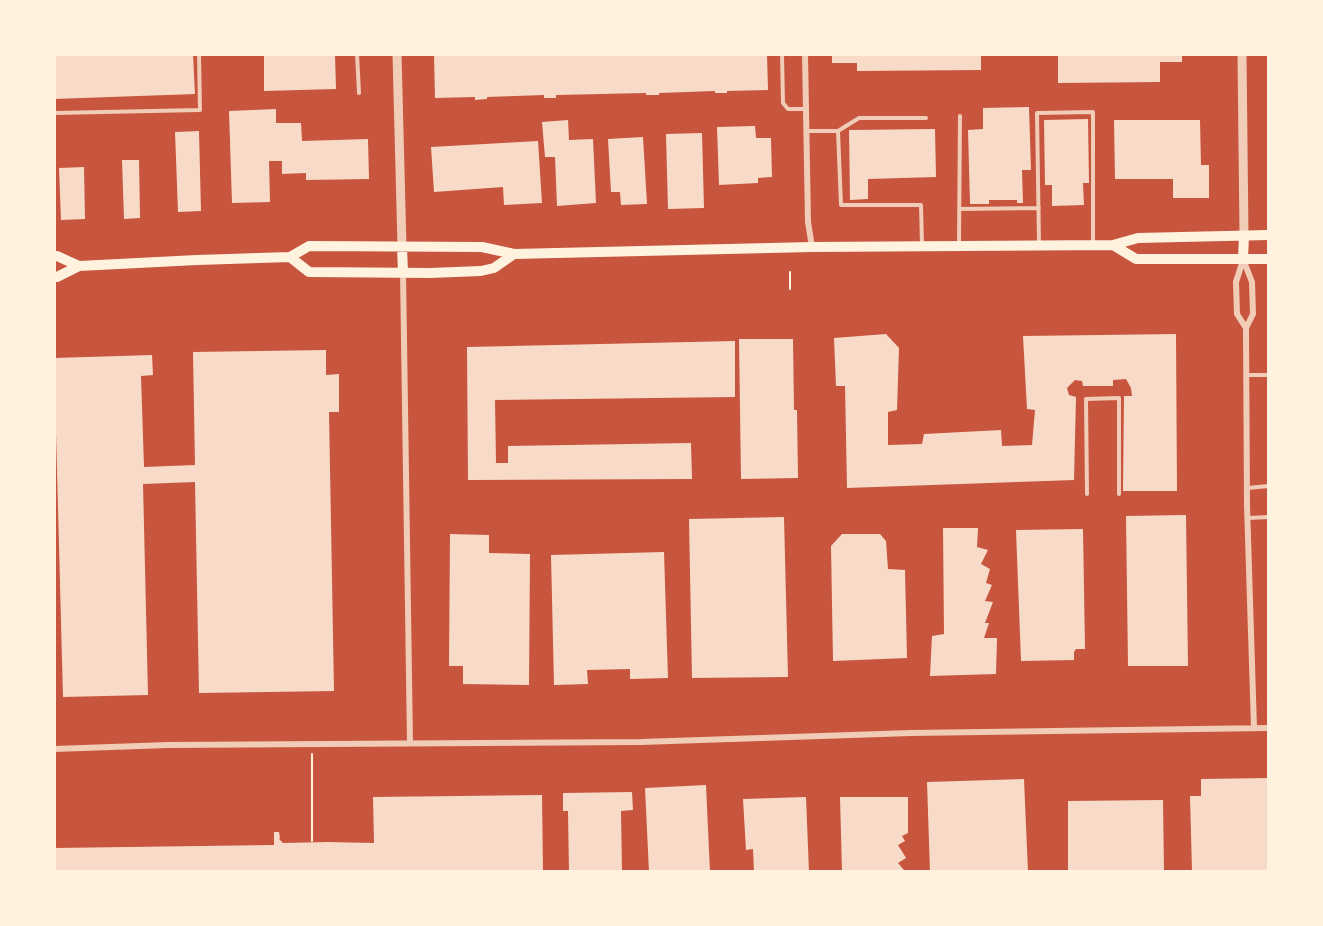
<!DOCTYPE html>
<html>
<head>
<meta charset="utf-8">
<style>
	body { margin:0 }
	#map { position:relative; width:1323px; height:926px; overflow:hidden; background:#c8553d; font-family:Quicksand,sans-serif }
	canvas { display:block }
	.frame { position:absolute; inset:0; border:56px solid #fff3e0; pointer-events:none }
</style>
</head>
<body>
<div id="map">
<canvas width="1323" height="926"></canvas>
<div class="frame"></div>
</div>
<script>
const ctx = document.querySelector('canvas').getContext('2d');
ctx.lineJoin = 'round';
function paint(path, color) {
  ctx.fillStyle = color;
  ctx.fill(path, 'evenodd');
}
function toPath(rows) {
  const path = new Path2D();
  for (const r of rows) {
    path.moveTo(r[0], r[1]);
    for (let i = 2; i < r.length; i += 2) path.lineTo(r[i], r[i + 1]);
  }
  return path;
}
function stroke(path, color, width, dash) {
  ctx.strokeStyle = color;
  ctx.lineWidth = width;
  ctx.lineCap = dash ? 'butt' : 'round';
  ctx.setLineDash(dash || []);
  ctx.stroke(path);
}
paint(toPath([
	[54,54,193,54,195,94,54,99],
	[264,54,335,54,336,89,264,91],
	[434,54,767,54,768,90,727,91,727,93,715,93,715,91,659,93,659,95,646,95,646,93,556,95,556,98,544,98,544,95,487,97,487,99,475,100,475,97,435,98],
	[832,54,981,54,981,70,857,71,857,63,832,63],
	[1058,54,1182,54,1182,62,1160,62,1160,82,1058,83],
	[1029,107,1031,170,1022,170,1023,203,1017,203,1017,200,989,200,989,204,970,204,968,130,983,129,983,108],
	[276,109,276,123,301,123,302,141,368,139,369,179,306,180,306,173,282,174,282,161,269,161,270,202,232,203,229,111],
	[1088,119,1089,183,1083,183,1084,205,1052,206,1052,185,1045,185,1044,120],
	[568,120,569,140,593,139,596,203,557,206,555,157,545,157,542,122],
	[1114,120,1200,120,1201,165,1209,165,1209,198,1173,198,1173,179,1115,179],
	[755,126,756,138,771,138,772,177,758,178,758,183,719,185,717,127],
	[935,129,936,177,868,179,868,199,850,200,849,130],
	[199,131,201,211,178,212,175,132],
	[702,133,704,208,668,209,666,134],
	[643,137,647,204,621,205,620,192,611,192,608,139],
	[538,141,542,203,504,205,503,187,434,192,431,147],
	[122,160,139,160,140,218,124,219],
	[84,167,85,219,61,220,59,168],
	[886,334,899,348,897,410,888,412,888,445,922,444,924,434,1001,430,1002,446,1032,445,1035,410,1027,409,1023,336,1176,334,1177,491,1123,491,1124,396,1132,396,1131,388,1126,379,1113,380,1113,386,1083,386,1082,381,1075,380,1067,388,1069,395,1076,397,1074,480,847,488,845,386,836,386,834,338],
	[739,339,793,339,794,410,797,410,798,478,741,479],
	[735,341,735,397,495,400,496,463,508,463,508,446,691,443,692,479,468,480,467,347],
	[326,350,326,375,339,374,339,412,329,412,334,691,199,693,195,482,143,484,148,695,63,697,54,358,152,355,153,375,141,376,144,467,195,465,193,352],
	[1186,515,1188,666,1128,666,1126,516],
	[784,517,788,677,692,678,689,519],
	[943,528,978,528,977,547,988,550,981,564,990,569,986,583,992,585,985,601,993,602,985,623,989,623,984,638,997,638,996,674,930,676,932,636,944,634],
	[1083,529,1085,649,1076,649,1074,652,1074,660,1021,661,1016,530],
	[450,534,489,535,489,553,530,554,529,685,463,684,463,666,449,666],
	[842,534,880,534,886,541,888,569,905,570,907,658,833,661,831,546],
	[664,552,668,678,630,679,630,669,587,670,588,684,554,685,551,555],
	[1269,778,1269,872,1192,872,1190,796,1201,796,1201,779],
	[1024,779,1028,872,930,872,927,782],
	[706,785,710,872,649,872,645,788],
	[632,792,633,810,621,811,622,872,569,872,568,811,563,811,563,793],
	[542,795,543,872,54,872,54,848,274,845,274,832,279,832,280,838,279,839,283,843,328,842,374,843,373,797],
	[806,797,809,872,754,872,753,849,746,850,743,799],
	[840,797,908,797,908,833,902,836,905,841,898,845,906,858,898,863,904,870,897,872,842,872],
	[1163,800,1164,872,1068,872,1068,801]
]), '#f7dbc8');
stroke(toPath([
	[790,272,790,289],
	[312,754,312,841]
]), '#fff3e0', 2);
stroke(toPath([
	[357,54,359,93],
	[782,54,783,103,788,109,806,109],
	[54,113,200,110,199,54],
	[806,131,838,131,841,205,921,205,922,245],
	[838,131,859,118,926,118],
	[959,209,1039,208],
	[959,244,960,116],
	[1039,244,1037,113,1093,112,1093,245],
	[1246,375,1269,375],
	[1247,488,1269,486],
	[1087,494,1086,399,1119,398,1119,494],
	[1248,518,1269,517]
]), '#f1ccb7', 4);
stroke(toPath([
	[805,54,808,222,812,247],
	[1243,259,1252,282,1253,314,1246,328,1247,505,1254,728],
	[1243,260,1236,282,1237,314,1246,328],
	[403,272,410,743],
	[54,749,168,745,641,742,911,733,1269,728]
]), '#f1ccb7', 6);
stroke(toPath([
	[397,54,402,247],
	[1242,54,1244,236]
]), '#f1ccb7', 9);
stroke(toPath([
	[1113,245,1136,259,1269,259],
	[402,247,403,272],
	[54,256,57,256,79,266],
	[290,257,309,272,430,273,481,271,494,268,514,254],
	[1243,259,1244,236],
	[54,277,57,277,79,266,197,260,290,257,309,246,482,247,514,254,812,247,1113,245,1138,238,1269,235]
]), '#fff3e0', 10);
</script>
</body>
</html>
